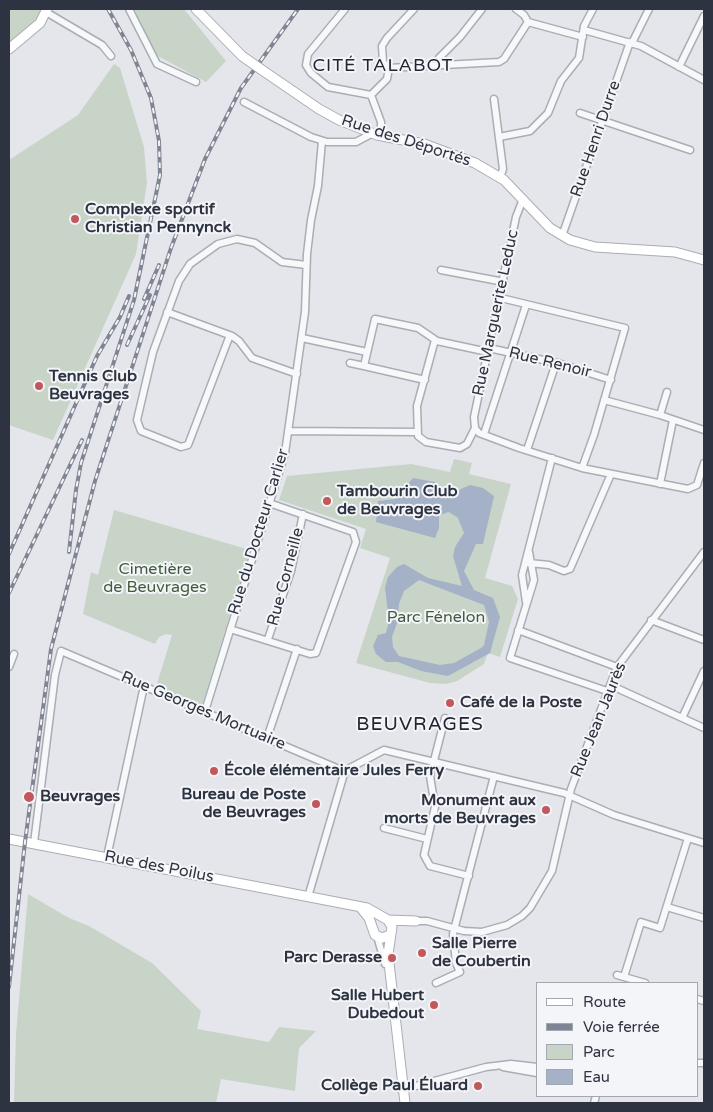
<!DOCTYPE html>
<html>
<head>
<meta charset="utf-8">
<style>
	body { margin:0 }
	#map { position:relative; width:713px; height:1112px; overflow:hidden; background:#e5e6eb; font-family:"Varela Round",sans-serif }
	canvas { display:block }
	.frame { position:absolute; inset:0; border:10px solid #2e3342; pointer-events:none }
	.legend { position:absolute; left:536px; top:982px; width:162px; height:115px; box-sizing:border-box; background:#f4f5f8; border:1px solid #a5a7af; margin:0; padding:6px 9px; list-style:none; font-size:15px; color:#2e3342 }
	.legend li { display:flex; align-items:center; gap:10px; height:25px }
	.legend b { width:25px; border:1px solid #a5a7af }
</style>
</head>
<body>
<div id="map">
<canvas width="713" height="1112"></canvas>
<div class="frame"></div>
<ul class="legend">
<li><b style="height:6px;background:#fff"></b>Route</li>
<li><b style="height:6px;background:#808593"></b>Voie ferrée</li>
<li><b style="height:14px;background:#c8d4c7"></b>Parc</li>
<li><b style="height:14px;background:#a4b1c7"></b>Eau</li>
</ul>
</div>
<script>
const ctx = document.querySelector('canvas').getContext('2d');
ctx.lineJoin = 'round';
function paint(path, color) {
  ctx.fillStyle = color;
  ctx.fill(path, 'evenodd');
}
function toPath(rows) {
  const path = new Path2D();
  for (const r of rows) {
    path.moveTo(r[0], r[1]);
    for (let i = 2; i < r.length; i += 2) path.lineTo(r[i], r[i + 1]);
  }
  return path;
}
function stroke(path, color, width, dash) {
  ctx.strokeStyle = color;
  ctx.lineWidth = width;
  ctx.lineCap = dash ? 'butt' : 'round';
  ctx.setLineDash(dash || []);
  ctx.stroke(path);
}
function drawText(font, color, halo, rows, align = 'center') {
  ctx.font = font + ' "Varela Round",sans-serif';
  ctx.lineWidth = 4;
  ctx.setLineDash([]);
  ctx.textBaseline = 'middle';
  ctx.strokeStyle = halo;
  ctx.fillStyle = color;
  for (const [text, x, y, turn = 0] of rows) {
    ctx.save();
    ctx.translate(x, y);
    ctx.rotate((+turn || 0) * Math.PI / 180);
    ctx.textAlign = isNaN(turn) ? turn : align;
    if (halo) ctx.strokeText(text, 0, 0);
    ctx.fillText(text, 0, 0);
    ctx.restore();
  }
}
paint(toPath([
	[9,9,42,9,40,17,9,46],
	[134,9,184,9,226,61,206,82,156,55],
	[114,64,120,68,144,147,147,183,136,254,53,440,9,425,9,160,78,115],
	[454,459,472,463,469,474,511,484,485,578,512,586,518,599,500,657,488,653,484,664,457,681,446,684,430,683,356,663,390,558,360,548,366,529,279,500,287,476,411,464,450,472],
	[114,510,250,550,202,705,156,687,172,635,166,634,159,637,155,644,83,614,91,572,98,575],
	[28,894,69,918,89,926,152,963,201,1011,197,1029,269,1042,279,1027,316,1031,299,1048,295,1091,221,1079,216,1103,14,1103,16,1034]
]), '#c8d4c7');
paint(toPath([
	[413,478,435,482,444,490,446,497,451,498,461,489,470,485,483,488,494,496,483,544,476,544,464,571,474,590,493,598,500,617,490,653,448,676,421,671,398,662,386,662,376,654,373,646,378,635,386,633,389,621,385,588,388,577,397,567,404,564,428,578,462,586,453,556,455,547,464,533,458,518,449,512,439,515,439,528,435,538,376,522,378,501,395,499],
	[419,580,484,605,489,622,484,645,481,648,454,663,440,665,399,656,393,647,392,637,397,623,399,604,404,591]
]), '#a4b1c7');
const street = toPath([
	[129,9,157,64,196,82],
	[345,9,308,54,306,65,311,73,328,87,371,95],
	[516,9,524,15,528,22,583,37],
	[46,12,102,45,111,56],
	[584,30,641,46,704,80],
	[632,43,649,9],
	[438,66,439,58,460,37,482,9],
	[679,67,704,16],
	[389,68,383,62,382,46,387,38,414,9],
	[494,99,503,169,500,178],
	[244,102,311,137,327,142,356,142,373,133],
	[580,113,690,150],
	[381,136,381,122,371,95,387,79,389,68,499,62,504,59,528,22],
	[499,137,530,131,548,113,561,81,579,58,584,26,593,9],
	[562,236,630,42],
	[441,270,504,282],
	[501,298,625,328,594,435,582,468],
	[167,312,232,336,239,341,252,358,297,374],
	[230,335,188,445,181,447,141,431,137,420,153,352,179,281,190,264,218,244,237,239,255,243,282,262,306,265],
	[302,338,367,352],
	[435,340,417,406,418,436,426,442,460,448,467,444,475,428],
	[489,348,561,364,611,380],
	[350,363,364,366],
	[425,380,364,366,375,319,418,328,437,341,488,352],
	[604,400,660,415,667,392],
	[660,415,704,430],
	[475,428,479,433,519,448,582,468,688,489,697,485,704,463],
	[475,428,474,417,516,217,523,199],
	[288,431,416,432],
	[484,434,526,305],
	[527,450,556,363],
	[660,484,673,420],
	[529,552,534,580,510,658,607,691],
	[529,563,549,565,564,571,570,569,611,474],
	[526,602,522,575,552,458],
	[651,620,704,640],
	[230,629,310,654,316,653,356,542,353,532,269,503],
	[518,630,617,667],
	[268,639,291,571,303,514],
	[9,667,14,654],
	[610,685,704,728],
	[205,711,285,453,305,312,307,254,311,220,318,186,322,141],
	[445,718,430,776,435,807,424,855,430,866,469,876],
	[682,718,704,671],
	[267,738,297,649],
	[384,828,427,839],
	[34,843,55,675,61,651,346,772],
	[107,857,144,686],
	[308,897,344,774,350,768,384,750,564,793,614,815,704,843],
	[667,907,704,918],
	[416,921,427,921,464,931,482,932,507,925,522,916,530,908,552,871,571,789,617,667,704,552],
	[377,936,385,964],
	[617,975,645,983],
	[624,977,641,922,660,928,688,838],
	[436,983,460,972,456,963,453,934,494,776],
	[697,999,704,1001],
	[697,1063,704,1063],
	[503,1067,537,1073],
	[401,1090,486,1067,511,1064,537,1067],
	[594,1103,596,1096]
]);
const secondary = toPath([
	[196,9,242,56],
	[9,49,40,23,47,9],
	[262,70,319,109,339,120,377,135,424,144,475,163,504,180,550,228,570,240,595,247,675,252,704,260],
	[9,839,367,908,388,920,392,927,388,954,405,1103],
	[361,908,369,918,375,935,382,938,390,935],
	[388,920,416,921]
]);
stroke(street, '#aaadb5', 9);
stroke(secondary, '#aaadb5', 11);
stroke(street, '#f7f8f9', 6);
stroke(secondary, '#fff', 9);
const rail = toPath([
	[144,299,159,265],
	[127,345,150,295],
	[69,552,76,490,81,463,134,300,160,175,159,141,151,98,131,50,108,9],
	[9,554,97,356,120,317,129,296],
	[9,593,82,440],
	[9,987,25,842,51,649,95,481,171,248,205,159,241,88,298,9]
]);
stroke(rail, '#808593', 4);
stroke(rail, '#f4f5f8', 2, [5.5]);
const secondaryBridge = toPath([
	[242,56,262,70]
]);
stroke(secondaryBridge, '#aaadb5', 11, []);
stroke(secondaryBridge, '#fff', 9);
for (const [x, y, r, color] of [
	[75,219,5,"#c2585b"],
	[39,386,5,"#c2585b"],
	[327,501,5,"#c2585b"],
	[450,703,5,"#c2585b"],
	[214,771,5,"#c2585b"],
	[29,797,6,"#c2585b"],
	[316,804,5,"#c2585b"],
	[546,810,5,"#c2585b"],
	[422,953,5,"#c2585b"],
	[392,958,5,"#c2585b"],
	[434,1005,5,"#c2585b"],
	[478,1086,5,"#c2585b"]
]) {
  const dot = new Path2D();
  dot.arc(x, y, r, 0, 2 * Math.PI);
  ctx.fillStyle = color;
  ctx.fill(dot);
  stroke(dot, '#f4f5f8', 2);
}
drawText('16px', '#2e3342', '#f4f5f8', [
	["Rue Henri Durre",596,139,-71],
	["Rue des Déportés",406,141,18],
	["Rue Marguerite Leduc",496,313,-78],
	["Rue Renoir",550,363,14],
	["Rue du Docteur Carlier",259,532,-73],
	["Rue Corneille",286,577,-75],
	["Rue Georges Mortuaire",203,711,23],
	["Rue Jean Jaurès",599,720,-68],
	["Rue des Poilus",159,867,11]
]);
drawText('bold 16px', '#2e3342', '#f4f5f8', [
	["Complexe sportif",85,210],
	["Christian Pennynck",85,228],
	["Tennis Club",49,377],
	["Beuvrages",49,395],
	["Tambourin Club",337,492],
	["de Beuvrages",337,510],
	["Café de la Poste",460,703],
	["École élémentaire Jules Ferry",224,771],
	["Bureau de Poste",306,795,"right"],
	["de Beuvrages",306,813,"right"],
	["Beuvrages",40,797],
	["Monument aux",536,801,"right"],
	["morts de Beuvrages",536,819,"right"],
	["Salle Pierre",432,944],
	["de Coubertin",432,962],
	["Parc Derasse",382,958,"right"],
	["Salle Hubert",424,996,"right"],
	["Dubedout",424,1014,"right"],
	["Collège Paul Éluard",468,1086,"right"]
], 'left');
drawText('16px', '#3f5c3c', '#f4f5f8', [
	["Cimetière",155,570],
	["de Beuvrages",155,588],
	["Parc Fénelon",436,618]
]);
ctx.letterSpacing = '1px';
drawText('18px', '#202433', '#f4f5f8', [
	["CITÉ TALABOT",383,66]
]);
ctx.letterSpacing = '0px';
ctx.letterSpacing = '1px';
drawText('19px', '#202433', '#f4f5f8', [
	["BEUVRAGES",420,725]
]);
ctx.letterSpacing = '0px';
</script>
</body>
</html>
